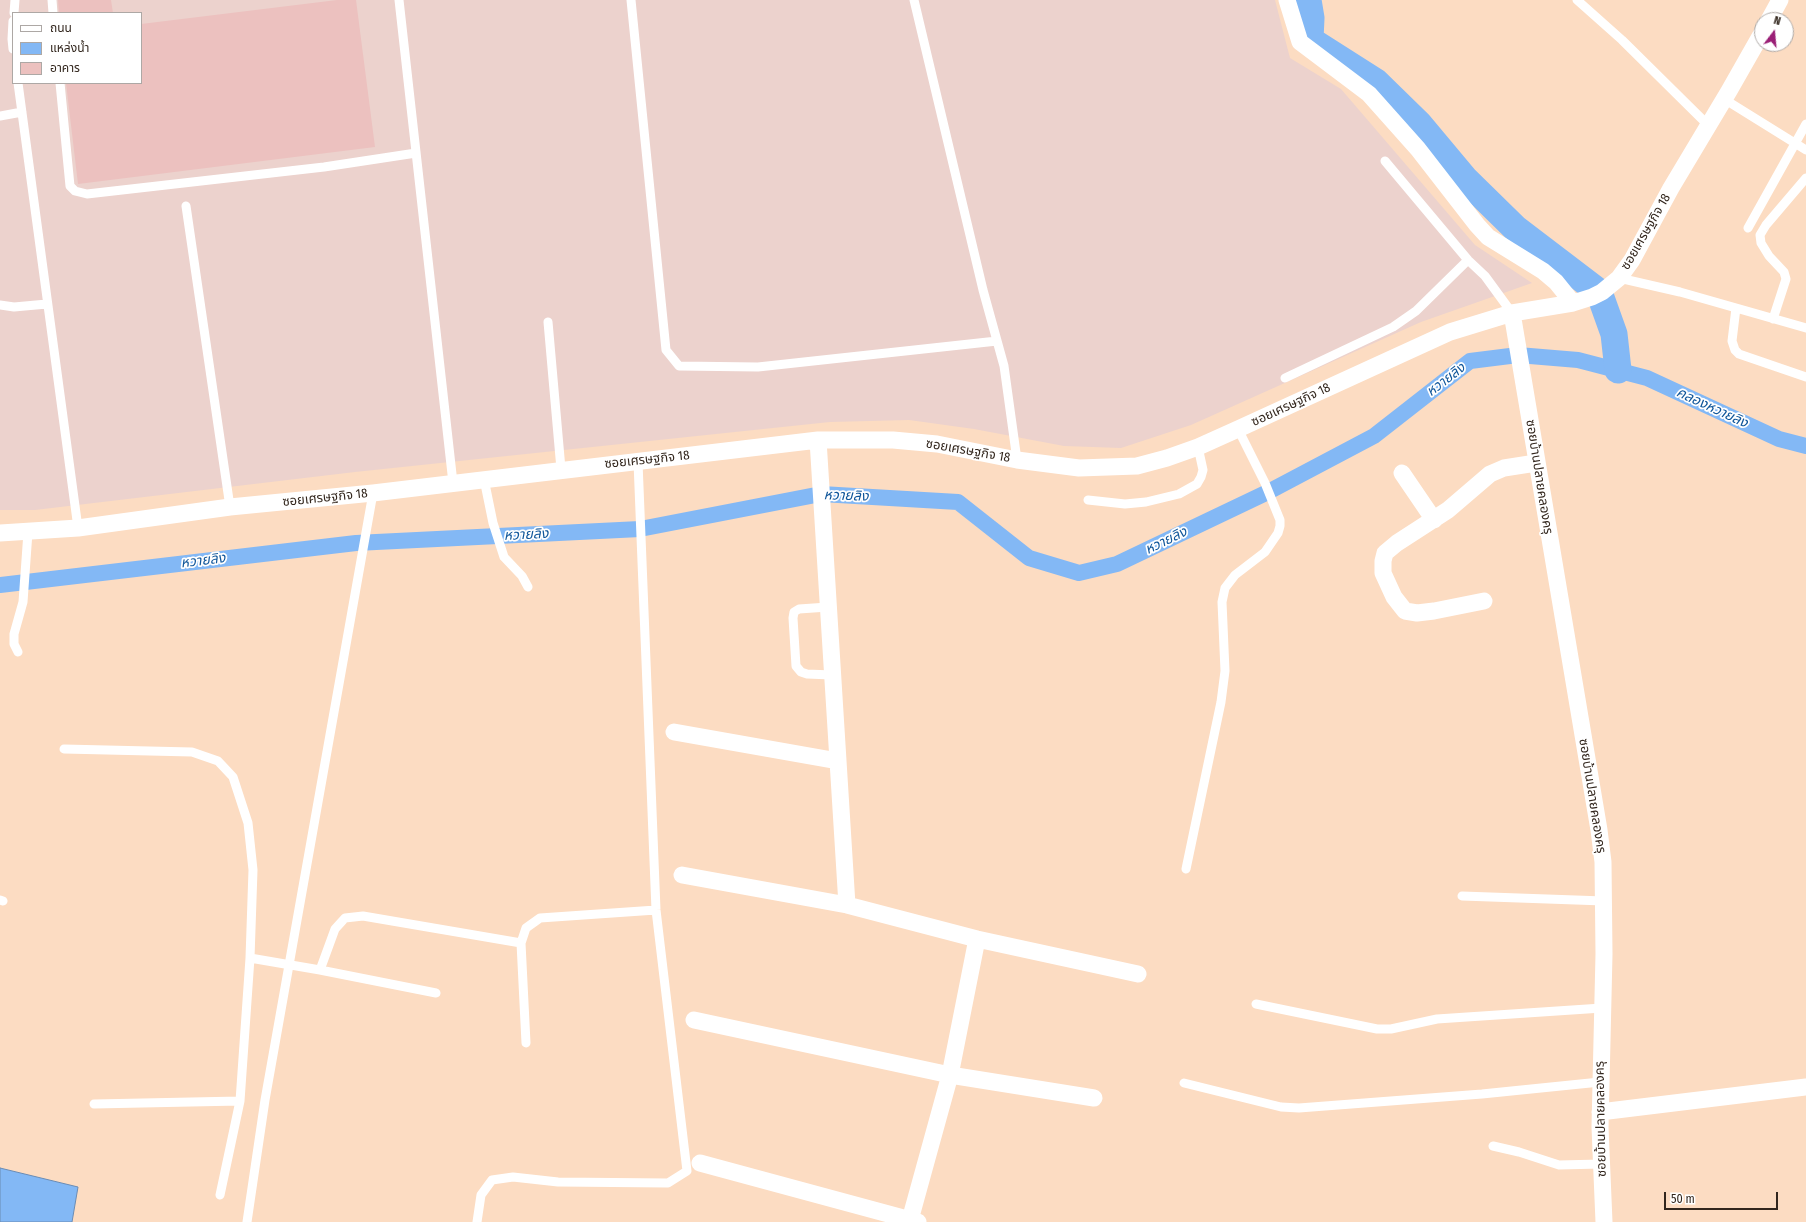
<!DOCTYPE html>
<html>
<head>
<meta charset="utf-8">
<style>
	body { margin:0 }
	#map { position:relative; width:1806px; height:1222px; overflow:hidden; background:#fcdcc2; font-family:"Fira Sans Condensed","Noto Sans Thai",sans-serif }
	canvas { display:block }
	.legend { position:absolute; left:12px; top:12px; width:130px; height:72px; box-sizing:border-box; background:#fff; border:1px solid #ada8a5; margin:0; padding:5px 7px; list-style:none; font-size:12px; color:#32261d }
	.legend li { display:flex; align-items:center; gap:8px; height:20px }
	.legend b { width:20px; border:1px solid #ada8a5 }
	.north { position:absolute; left:1754px; top:12px; width:40px; height:40px; box-sizing:border-box; background:#fff; border:1px solid #ada8a5; border-radius:50%; rotate:16deg; font-size:11px; font-weight:700; line-height:16px; text-align:center; color:#32261d }
	.north::after { content:''; display:block; margin:auto; width:14px; height:18px; background:#9a1f76; clip-path:polygon(50% 0,100% 100%,50% 72%,0 100%) }
	.scale { position:absolute; left:1664px; top:1192px; width:114px; height:18px; box-sizing:border-box; border:2px solid #32261d; border-top:0; padding-left:5px; font-size:12px; line-height:14px; white-space:nowrap; color:#32261d; -webkit-text-stroke:3px #fff; paint-order:stroke }
</style>
</head>
<body>
<div id="map">
<canvas width="1806" height="1222"></canvas>
<ul class="legend">
<li><b style="height:5px;background:#fff"></b>ถนน</li>
<li><b style="height:11px;background:#83b8f5"></b>แหล่งน้ำ</li>
<li><b style="height:11px;background:#ecc1bf"></b>อาคาร</li>
</ul>
<div class="north">N</div>
<div class="scale">50 m</div>
</div>
<script>
const ctx = document.querySelector('canvas').getContext('2d');
ctx.lineJoin = 'round';
function paint(path, color) {
  ctx.fillStyle = color;
  ctx.fill(path, 'evenodd');
}
function toPath(rows) {
  const path = new Path2D();
  for (const r of rows) {
    path.moveTo(r[0], r[1]);
    for (let i = 2; i < r.length; i += 2) path.lineTo(r[i], r[i + 1]);
  }
  return path;
}
function stroke(path, color, width, dash) {
  ctx.strokeStyle = color;
  ctx.lineWidth = width;
  ctx.lineCap = dash ? 'butt' : 'round';
  ctx.setLineDash(dash || []);
  ctx.stroke(path);
}
function drawText(font, color, halo, rows, align = 'center') {
  ctx.font = font + ' "Fira Sans Condensed","Noto Sans Thai",sans-serif';
  ctx.lineWidth = 3.5;
  ctx.setLineDash([]);
  ctx.textBaseline = 'middle';
  ctx.strokeStyle = halo;
  ctx.fillStyle = color;
  for (const [text, x, y, turn = 0] of rows) {
    ctx.save();
    ctx.translate(x, y);
    ctx.rotate((+turn || 0) * Math.PI / 180);
    ctx.textAlign = isNaN(turn) ? turn : align;
    if (halo) ctx.strokeText(text, 0, 0);
    ctx.fillText(text, 0, 0);
    ctx.restore();
  }
}
paint(toPath([
	[0,0,1275,0,1290,58,1341,89,1475,245,1532,283,1421,322,1191,425,1121,448,1064,446,974,429,909,420,830,422,355,472,35,510,0,510],
	[13,13,141,13,141,83,13,83]
]), '#ecd2cd');
const water = toPath([
	[0,1168,78,1187,72,1222,0,1222,0,1168]
]);
paint(water, '#83b8f5');
stroke(water, '#6b8cb4', 1);
stroke(toPath([
	[0,585,356,543,640,529,821,494,958,502,1029,558,1079,573,1117,564,1268,492,1374,436,1470,361,1518,355,1578,360,1647,378,1779,439,1806,446]
]), '#83b8f5', 16);
stroke(toPath([
	[1308,0,1311,18,1310,40,1376,82,1419,124,1465,179,1515,228,1599,292,1614,334,1618,370]
]), '#83b8f5', 27);
paint(toPath([
	[58,0,111,0,113,13,59,13],
	[337,0,356,0,375,147,78,184,66,83,141,83,141,24]
]), '#ecc1bf');
stroke(toPath([
	[52,0,53,13],
	[399,0,453,483],
	[631,0,666,350,679,366,758,367,997,341],
	[914,0,983,290,1004,366,1017,460],
	[1577,0,1622,40,1709,126],
	[14,13,15,0],
	[13,21,12,39,13,49],
	[18,83,78,528],
	[60,83,70,186,75,191,87,194,324,167,416,153],
	[1724,99,1806,150],
	[0,116,22,112],
	[1385,161,1468,260,1485,276,1512,313],
	[186,206,230,507],
	[1748,228,1806,124],
	[1619,278,1680,292,1806,328],
	[0,305,14,307,47,304],
	[1736,308,1732,341,1735,350,1739,354,1806,377],
	[1773,319,1786,279,1784,272,1769,256,1761,243,1760,235,1766,225,1806,178],
	[548,322,561,469],
	[1285,378,1393,327,1416,311,1468,260],
	[484,479,493,523,504,557,522,576,528,587],
	[1088,500,1125,504,1146,502,1179,494,1197,484,1201,477,1203,470,1198,447],
	[828,607,799,609,794,612,793,618,796,666,801,672,807,674,832,675],
	[18,652,14,644,14,634,23,602,28,532],
	[64,749,192,752,218,761,233,777,248,823,253,870,250,958,240,1101,94,1104],
	[1186,869,1221,702,1225,671,1222,602,1225,588,1235,575,1265,552,1278,533,1280,526,1280,520,1265,483,1238,429],
	[1462,896,1604,901],
	[0,900,3,901],
	[521,943,526,928,540,918,656,910],
	[250,958,320,970,335,929,345,918,363,916,521,943,526,1043],
	[320,970,436,993],
	[1256,1004,1377,1029,1391,1029,1437,1019,1602,1008],
	[1184,1083,1281,1107,1299,1108,1482,1094,1600,1082],
	[1493,1146,1519,1152,1559,1165,1601,1164],
	[220,1195,240,1101],
	[247,1222,265,1100,373,493],
	[477,1222,481,1195,492,1180,513,1177,558,1182,668,1183,687,1171,656,910,638,462]
]), '#fff', 9);
stroke(toPath([
	[1287,0,1300,42,1369,94,1418,149,1477,225,1488,237,1543,271,1556,282,1573,303],
	[1769,20,1780,0],
	[1512,313,1599,830,1603,862,1604,954,1600,1127,1604,1222],
	[818,440,847,905],
	[1402,473,1434,520],
	[0,533,78,528,230,507,373,493,818,440,893,440,937,444,1017,460,1079,468,1137,466,1167,458,1198,447,1238,429,1450,332,1512,313,1573,303,1592,297,1602,292,1619,278,1632,260,1671,188,1729,91,1762,33],
	[1484,601,1434,611,1417,613,1405,611,1394,597,1383,573,1383,561,1385,553,1397,543,1448,510,1490,474,1504,468,1536,463],
	[674,732,838,761],
	[682,875,847,905,977,939,1138,974],
	[694,1020,950,1075,1094,1098],
	[1600,1112,1806,1087],
	[700,1163,918,1222],
	[910,1220,950,1075,977,939]
]), '#fff', 17);
drawText('13px', '#32261d', '#fff', [
	["ซอยเศรษฐกิจ 18",1646,232,-60],
	["ซอยเศรษฐกิจ 18",1291,405,-25],
	["ซอยเศรษฐกิจ 18",968,451,10],
	["ซอยเศรษฐกิจ 18",647,460,-6],
	["ซอยบ้านปลายคลองครุ",1539,477,81],
	["ซอยเศรษฐกิจ 18",325,498,-6],
	["ซอยบ้านปลายคลองครุ",1592,796,81],
	["ซอยบ้านปลายคลองครุ",1601,1119,-91]
]);
drawText('italic 14px', '#10569a', '#fff', [
	["หวายลิง",1446,380,-38],
	["คลองหวายลิง",1712,408,25],
	["หวายลิง",846,496,2],
	["หวายลิง",526,535,-3],
	["หวายลิง",1166,541,-26],
	["หวายลิง",203,561,-7]
]);
</script>
</body>
</html>
